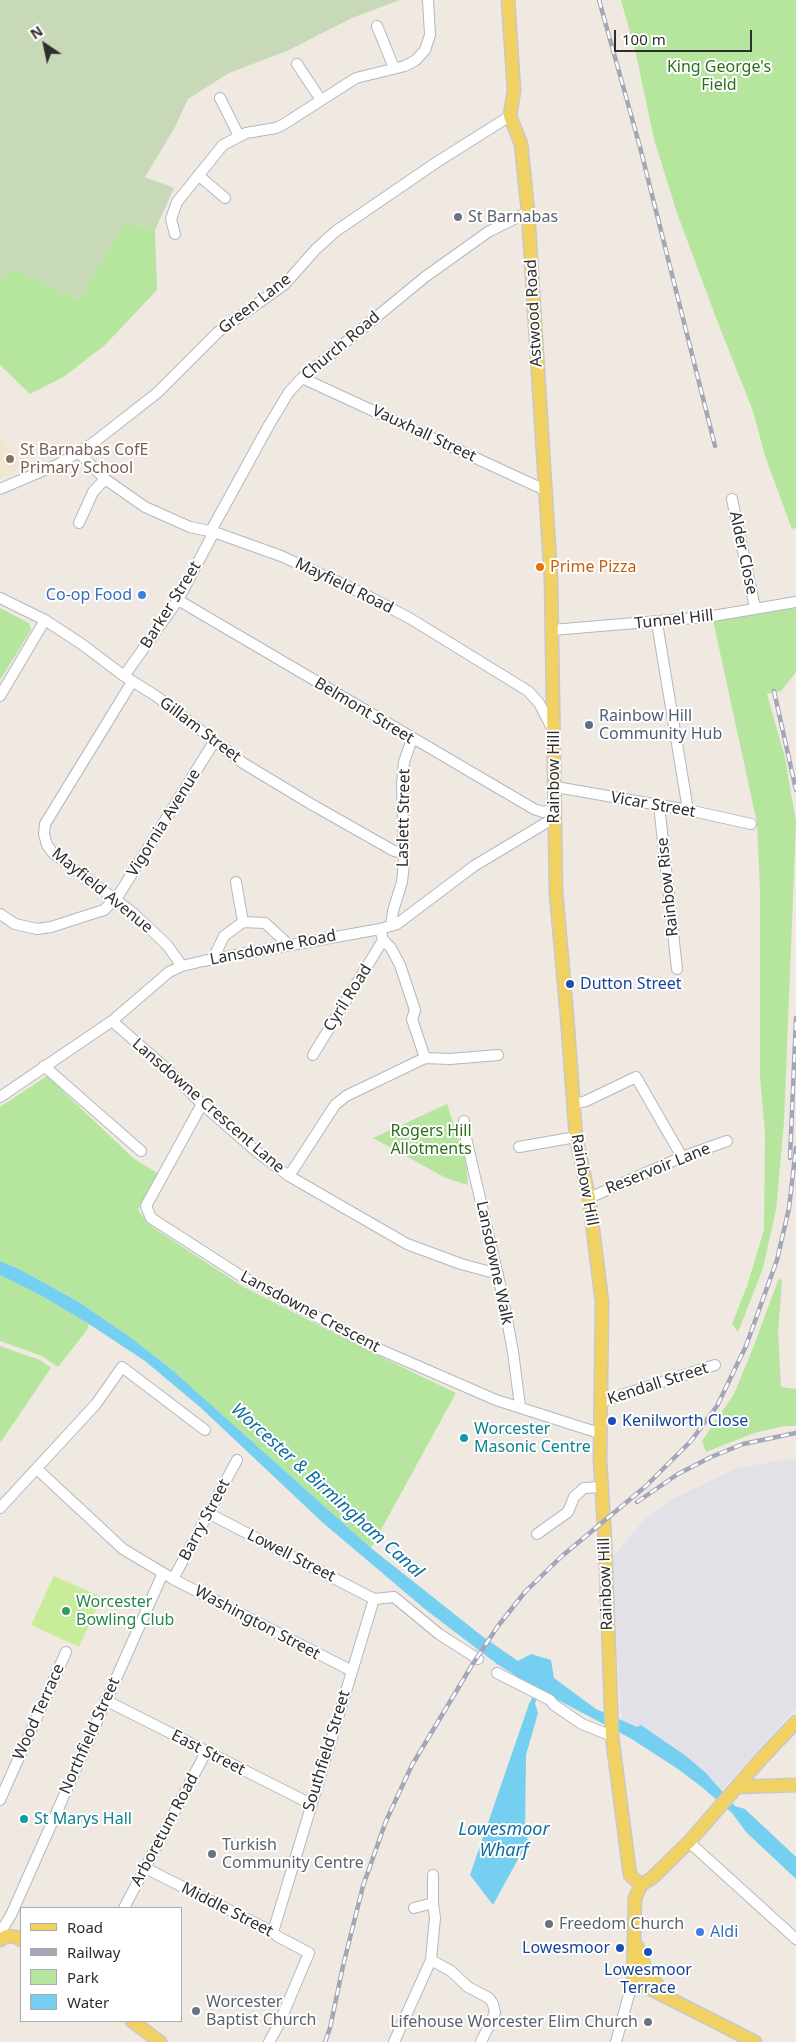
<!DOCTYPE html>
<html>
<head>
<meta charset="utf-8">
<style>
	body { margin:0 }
	#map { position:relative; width:796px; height:2042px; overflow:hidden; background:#efe9e1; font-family:"Noto Sans",sans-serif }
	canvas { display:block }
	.legend { position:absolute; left:20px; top:1907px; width:162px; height:115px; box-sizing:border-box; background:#fff; border:1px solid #ababab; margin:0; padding:6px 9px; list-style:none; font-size:15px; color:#2e2e2e }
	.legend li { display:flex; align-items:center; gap:10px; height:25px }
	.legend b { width:25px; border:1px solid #ababab }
	.north { position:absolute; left:20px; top:20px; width:50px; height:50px; -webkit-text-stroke:4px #fff; paint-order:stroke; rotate:326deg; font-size:14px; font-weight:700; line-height:20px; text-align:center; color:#2e2e2e }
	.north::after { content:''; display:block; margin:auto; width:18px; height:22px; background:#2e2e2e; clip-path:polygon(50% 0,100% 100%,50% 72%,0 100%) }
	.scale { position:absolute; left:614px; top:30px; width:138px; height:22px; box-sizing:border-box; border:2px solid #2e2e2e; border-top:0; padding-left:6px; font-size:15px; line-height:18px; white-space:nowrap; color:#2e2e2e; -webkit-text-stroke:4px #fff; paint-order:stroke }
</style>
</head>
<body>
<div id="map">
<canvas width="796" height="2042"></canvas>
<ul class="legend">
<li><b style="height:6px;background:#f2d163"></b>Road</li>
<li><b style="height:6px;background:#a3a6b8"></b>Railway</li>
<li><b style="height:14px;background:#b6e59e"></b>Park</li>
<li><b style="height:14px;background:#75cff0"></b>Water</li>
</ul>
<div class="north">N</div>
<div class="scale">100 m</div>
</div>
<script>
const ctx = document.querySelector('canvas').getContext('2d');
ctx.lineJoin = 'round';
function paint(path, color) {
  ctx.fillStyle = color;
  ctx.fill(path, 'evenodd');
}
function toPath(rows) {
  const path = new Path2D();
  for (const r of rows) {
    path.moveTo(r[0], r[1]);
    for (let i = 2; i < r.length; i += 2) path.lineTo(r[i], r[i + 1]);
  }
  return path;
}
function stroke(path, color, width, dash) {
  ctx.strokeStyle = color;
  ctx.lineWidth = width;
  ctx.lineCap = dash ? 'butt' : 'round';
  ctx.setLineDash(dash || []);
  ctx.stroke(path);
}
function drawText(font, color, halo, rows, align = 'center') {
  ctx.font = font + ' "Noto Sans",sans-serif';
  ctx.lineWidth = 4;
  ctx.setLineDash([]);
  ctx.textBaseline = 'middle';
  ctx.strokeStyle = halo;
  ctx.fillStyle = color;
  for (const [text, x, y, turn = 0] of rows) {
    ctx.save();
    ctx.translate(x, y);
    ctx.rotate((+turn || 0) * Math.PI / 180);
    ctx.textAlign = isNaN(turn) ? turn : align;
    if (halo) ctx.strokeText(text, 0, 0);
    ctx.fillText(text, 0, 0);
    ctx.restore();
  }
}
paint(toPath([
	[796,1458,796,1708,722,1790,706,1773,664,1740,641,1725,637,1727,621,1720,612,1558,643,1521,671,1500,737,1468]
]), '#e3e1e8');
paint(toPath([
	[0,438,24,464,16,471,0,478]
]), '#f0e6d1');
paint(toPath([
	[621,0,796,0,796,528,792,529,765,456,753,411,718,323,677,213,654,139,636,54],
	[124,222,155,230,157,290,105,345,65,376,30,394,0,365,0,279,14,269,79,300],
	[0,608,29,623,31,630,0,680],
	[796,608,796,672,781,691,767,694,785,758,796,822,784,1122,776,1210,763,1268,738,1332,732,1324,747,1286,764,1230,765,1133,760,1076,760,890,757,823,713,620],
	[47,1076,133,1158,159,1174,138,1209,148,1224,242,1286,379,1356,456,1393,371,1548,170,1368,130,1337,79,1302,19,1269,0,1261,0,1107],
	[447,1104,466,1161,468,1185,446,1178,373,1138],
	[0,1275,40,1295,89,1324,87,1330,58,1367,42,1356,0,1341],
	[779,1278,782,1281,778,1331,781,1387,796,1389,796,1426,784,1426,754,1433,706,1452,702,1441,734,1394,753,1348],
	[0,1346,40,1360,51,1368,0,1443]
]), '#b6e59e');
paint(toPath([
	[0,0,400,0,352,18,287,51,229,73,188,99,174,129,145,177,174,188,155,230,124,222,79,300,14,269,0,279]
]), '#c8d9b8');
paint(toPath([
	[54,1576,102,1597,79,1647,31,1625]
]), '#c9ec9a');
paint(toPath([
	[0,1261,19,1269,79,1302,130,1337,170,1368,371,1548,482,1636,518,1661,531,1654,551,1660,554,1678,596,1709,637,1727,641,1725,686,1756,706,1773,735,1806,745,1809,796,1857,796,1879,746,1832,732,1813,703,1788,678,1769,630,1738,541,1691,535,1703,538,1713,526,1755,525,1830,528,1841,493,1905,470,1875,529,1704,537,1689,497,1664,426,1610,322,1522,200,1407,145,1361,89,1324,40,1295,0,1275]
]), '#75cff0');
const minor = toPath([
	[377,26,394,68],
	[297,64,321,100],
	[220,98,239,136],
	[198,175,225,198],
	[175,234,171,219,177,202,223,145,246,133,276,128,284,124,356,78,405,66,416,60,425,50,430,35,428,0],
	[302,378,545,490],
	[79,453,105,479,145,507,190,527,214,532,281,556,362,593,411,619,528,691,539,703,553,730],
	[0,489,59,464,93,443,157,393,218,332,285,284,316,249,336,231,437,162,510,116],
	[732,499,755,608],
	[79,523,93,492,105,479],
	[214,532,213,527,269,425,289,392,302,378,425,277,488,232,528,212],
	[0,598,45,620,83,645,124,676,156,696,243,763,311,804,394,851,404,853],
	[178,600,534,809,543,812,554,810],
	[657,623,688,810],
	[552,630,707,617,796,602],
	[124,676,178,600,214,532],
	[132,682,45,824,44,834,47,845,53,853,132,912,167,945,182,966],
	[0,696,45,620],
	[556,787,688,810,751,824],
	[659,805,677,969],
	[236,882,243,922],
	[0,914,15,924,37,929,51,927,104,910,118,896,214,742],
	[391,926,393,911,402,882,404,863,402,784,404,762,412,739],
	[380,929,383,940,391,948,400,965,415,1010,412,1019,425,1058],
	[213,959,224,936,243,922,265,923,289,945],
	[112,1021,167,1069,202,1104,257,1152,289,1176,407,1244,461,1264,498,1274],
	[313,1055,383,940],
	[44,1066,141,1151],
	[0,1097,112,1021,169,972,182,966,203,961,380,929,397,924,474,866,554,818],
	[202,1104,146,1206,151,1218,241,1276,372,1346,496,1400,599,1433],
	[574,1104,586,1101,636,1077,682,1157],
	[464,1121,466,1138,502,1293,513,1352,520,1406],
	[519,1147,576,1137],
	[289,1176,335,1105,346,1096,425,1058,450,1059,498,1055],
	[589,1198,682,1157,727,1141],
	[600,1402,715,1365],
	[37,1469,123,1549,173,1579,352,1671],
	[0,1508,96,1404,122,1367,205,1430],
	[208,1513,374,1599],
	[537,1534,568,1512,574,1497,584,1488,600,1487],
	[173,1579,237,1460],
	[374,1599,394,1597,439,1634,478,1659],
	[497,1673,550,1700,554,1705,582,1724,612,1736],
	[105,1700,311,1804],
	[0,1800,66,1652],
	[689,1842,796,1939],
	[145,1868,273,1932,277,1936,309,1953,278,2026,269,2042],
	[433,1875,433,1903],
	[124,1908,206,1752],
	[273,1932,374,1599],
	[0,1933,11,1915,163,1573],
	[431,1960,451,1971,468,1987,489,1998,493,2004,495,2013,481,2042],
	[394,2042,431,1960,435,1918,433,1903,414,1908],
	[616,2042,633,1980]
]);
const major = toPath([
	[508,0,514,90,510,116,521,144,528,212,551,579,556,892,567,1016,576,1137,589,1198,602,1302,600,1460,605,1541,612,1736,630,1875,641,1885],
	[738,1787,796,1785],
	[0,1940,7,1936,16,1937,21,1940],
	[637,1946,646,1970,662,1991],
	[132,2021,160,2042],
	[755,2042,633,1980,635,1898,641,1885,652,1878,689,1842,761,1759,796,1722]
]);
stroke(minor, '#b4b7c1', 12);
stroke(major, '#c9c9c9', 15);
stroke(minor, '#fff', 10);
stroke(major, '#f2d163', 12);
const rail = toPath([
	[599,0,640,147,715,446],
	[774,691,796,790],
	[790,1158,796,1018],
	[637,1502,678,1474,711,1457,743,1444,796,1433],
	[325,2042,330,2028,343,1966,363,1886,386,1821,412,1765,472,1665,498,1626,525,1592,562,1556,646,1486,691,1441,717,1406,746,1346,777,1260,789,1208,796,1148]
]);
stroke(rail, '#a3a6b8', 4.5);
stroke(rail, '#fff', 2.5, [8]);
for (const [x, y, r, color] of [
	[458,217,5,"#6b7280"],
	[10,459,5,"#8d6e63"],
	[540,567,5,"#e8710a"],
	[142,595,5,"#3f7fe0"],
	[589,725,5,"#5c6f8a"],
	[570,984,5,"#1a4fb4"],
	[612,1421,5,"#1a4fb4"],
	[464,1438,5,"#0f9aa8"],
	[66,1611,5,"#2e9e5b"],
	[24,1819,5,"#0f9aa8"],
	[212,1854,5,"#6b7280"],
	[549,1924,5,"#6b7280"],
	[700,1932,5,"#3f7fe0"],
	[620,1948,5,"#1a4fb4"],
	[648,1952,5,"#1a4fb4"],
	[196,2011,5,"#6b7280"],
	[648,2022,5,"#6b7280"]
]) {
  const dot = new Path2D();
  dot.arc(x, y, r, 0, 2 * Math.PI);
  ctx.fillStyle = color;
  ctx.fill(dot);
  stroke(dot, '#fff', 2);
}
drawText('16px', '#2c6e1b', '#fff', [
	["King George's",719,67],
	["Field",719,85],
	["Rogers Hill",431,1131],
	["Allotments",431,1149]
]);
drawText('16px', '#5b616d', '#fff', [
	["St Barnabas",468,217],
	["Turkish",222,1845],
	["Community Centre",222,1863],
	["Freedom Church",559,1924],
	["Worcester",206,2002],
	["Baptist Church",206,2020],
	["Lifehouse Worcester Elim Church",638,2022,"right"]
], 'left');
drawText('16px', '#2e2e2e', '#fff', [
	["Green Lane",255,304,-38],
	["Astwood Road",534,313,-93],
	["Church Road",341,346,-40],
	["Vauxhall Street",424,434,25],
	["Alder Close",743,553,78],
	["Mayfield Road",344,586,26],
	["Barker Street",171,605,-58],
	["Tunnel Hill",674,620,-6],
	["Belmont Street",364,711,31],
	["Gillam Street",200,730,37],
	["Rainbow Hill",554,777,-90],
	["Vicar Street",653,805,10],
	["Laslett Street",404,818,-89],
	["Vigornia Avenue",164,823,-58],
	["Rainbow Rise",668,887,-96],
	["Mayfield Avenue",102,891,39],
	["Lansdowne Road",273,948,-11],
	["Cyril Road",348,998,-58],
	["Lansdowne Crescent Lane",208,1106,41],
	["Reservoir Lane",658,1169,-22],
	["Rainbow Hill",584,1180,80],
	["Lansdowne Walk",494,1263,78],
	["Lansdowne Crescent",310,1312,28],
	["Kendall Street",658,1384,-18],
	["Barry Street",205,1520,-62],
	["Lowell Street",291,1556,27],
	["Rainbow Hill",606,1584,-92],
	["Washington Street",257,1623,28],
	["Wood Terrace",39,1712,-66],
	["Northfield Street",90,1736,-66],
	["Southfield Street",327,1751,-73],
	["East Street",208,1753,27],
	["Arboretum Road",165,1830,-62],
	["Middle Street",227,1910,27]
]);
drawText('16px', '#785e54', '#fff', [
	["St Barnabas CofE",20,450],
	["Primary School",20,468]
], 'left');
drawText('16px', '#c56008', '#fff', [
	["Prime Pizza",550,567]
], 'left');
drawText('16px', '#366cbe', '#fff', [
	["Co-op Food",132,595],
	["Aldi",710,1932,"left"]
], 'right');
drawText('16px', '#4e5e75', '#fff', [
	["Rainbow Hill",599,716],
	["Community Hub",599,734]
], 'left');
drawText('16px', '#164399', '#fff', [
	["Dutton Street",580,984],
	["Kenilworth Close",622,1421],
	["Lowesmoor",610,1948,"right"],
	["Lowesmoor",648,1970,"center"],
	["Terrace",648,1988,"center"]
], 'left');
drawText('16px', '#0d838f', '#fff', [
	["Worcester",474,1429],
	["Masonic Centre",474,1447],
	["St Marys Hall",34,1819]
], 'left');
drawText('16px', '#27864d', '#fff', [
	["Worcester",76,1602],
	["Bowling Club",76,1620]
], 'left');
drawText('italic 18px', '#0d6fa3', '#fff', [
	["Worcester & Birmingham Canal",327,1491,42],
	["Lowesmoor",504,1830],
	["Wharf",504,1851]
]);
</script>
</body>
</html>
